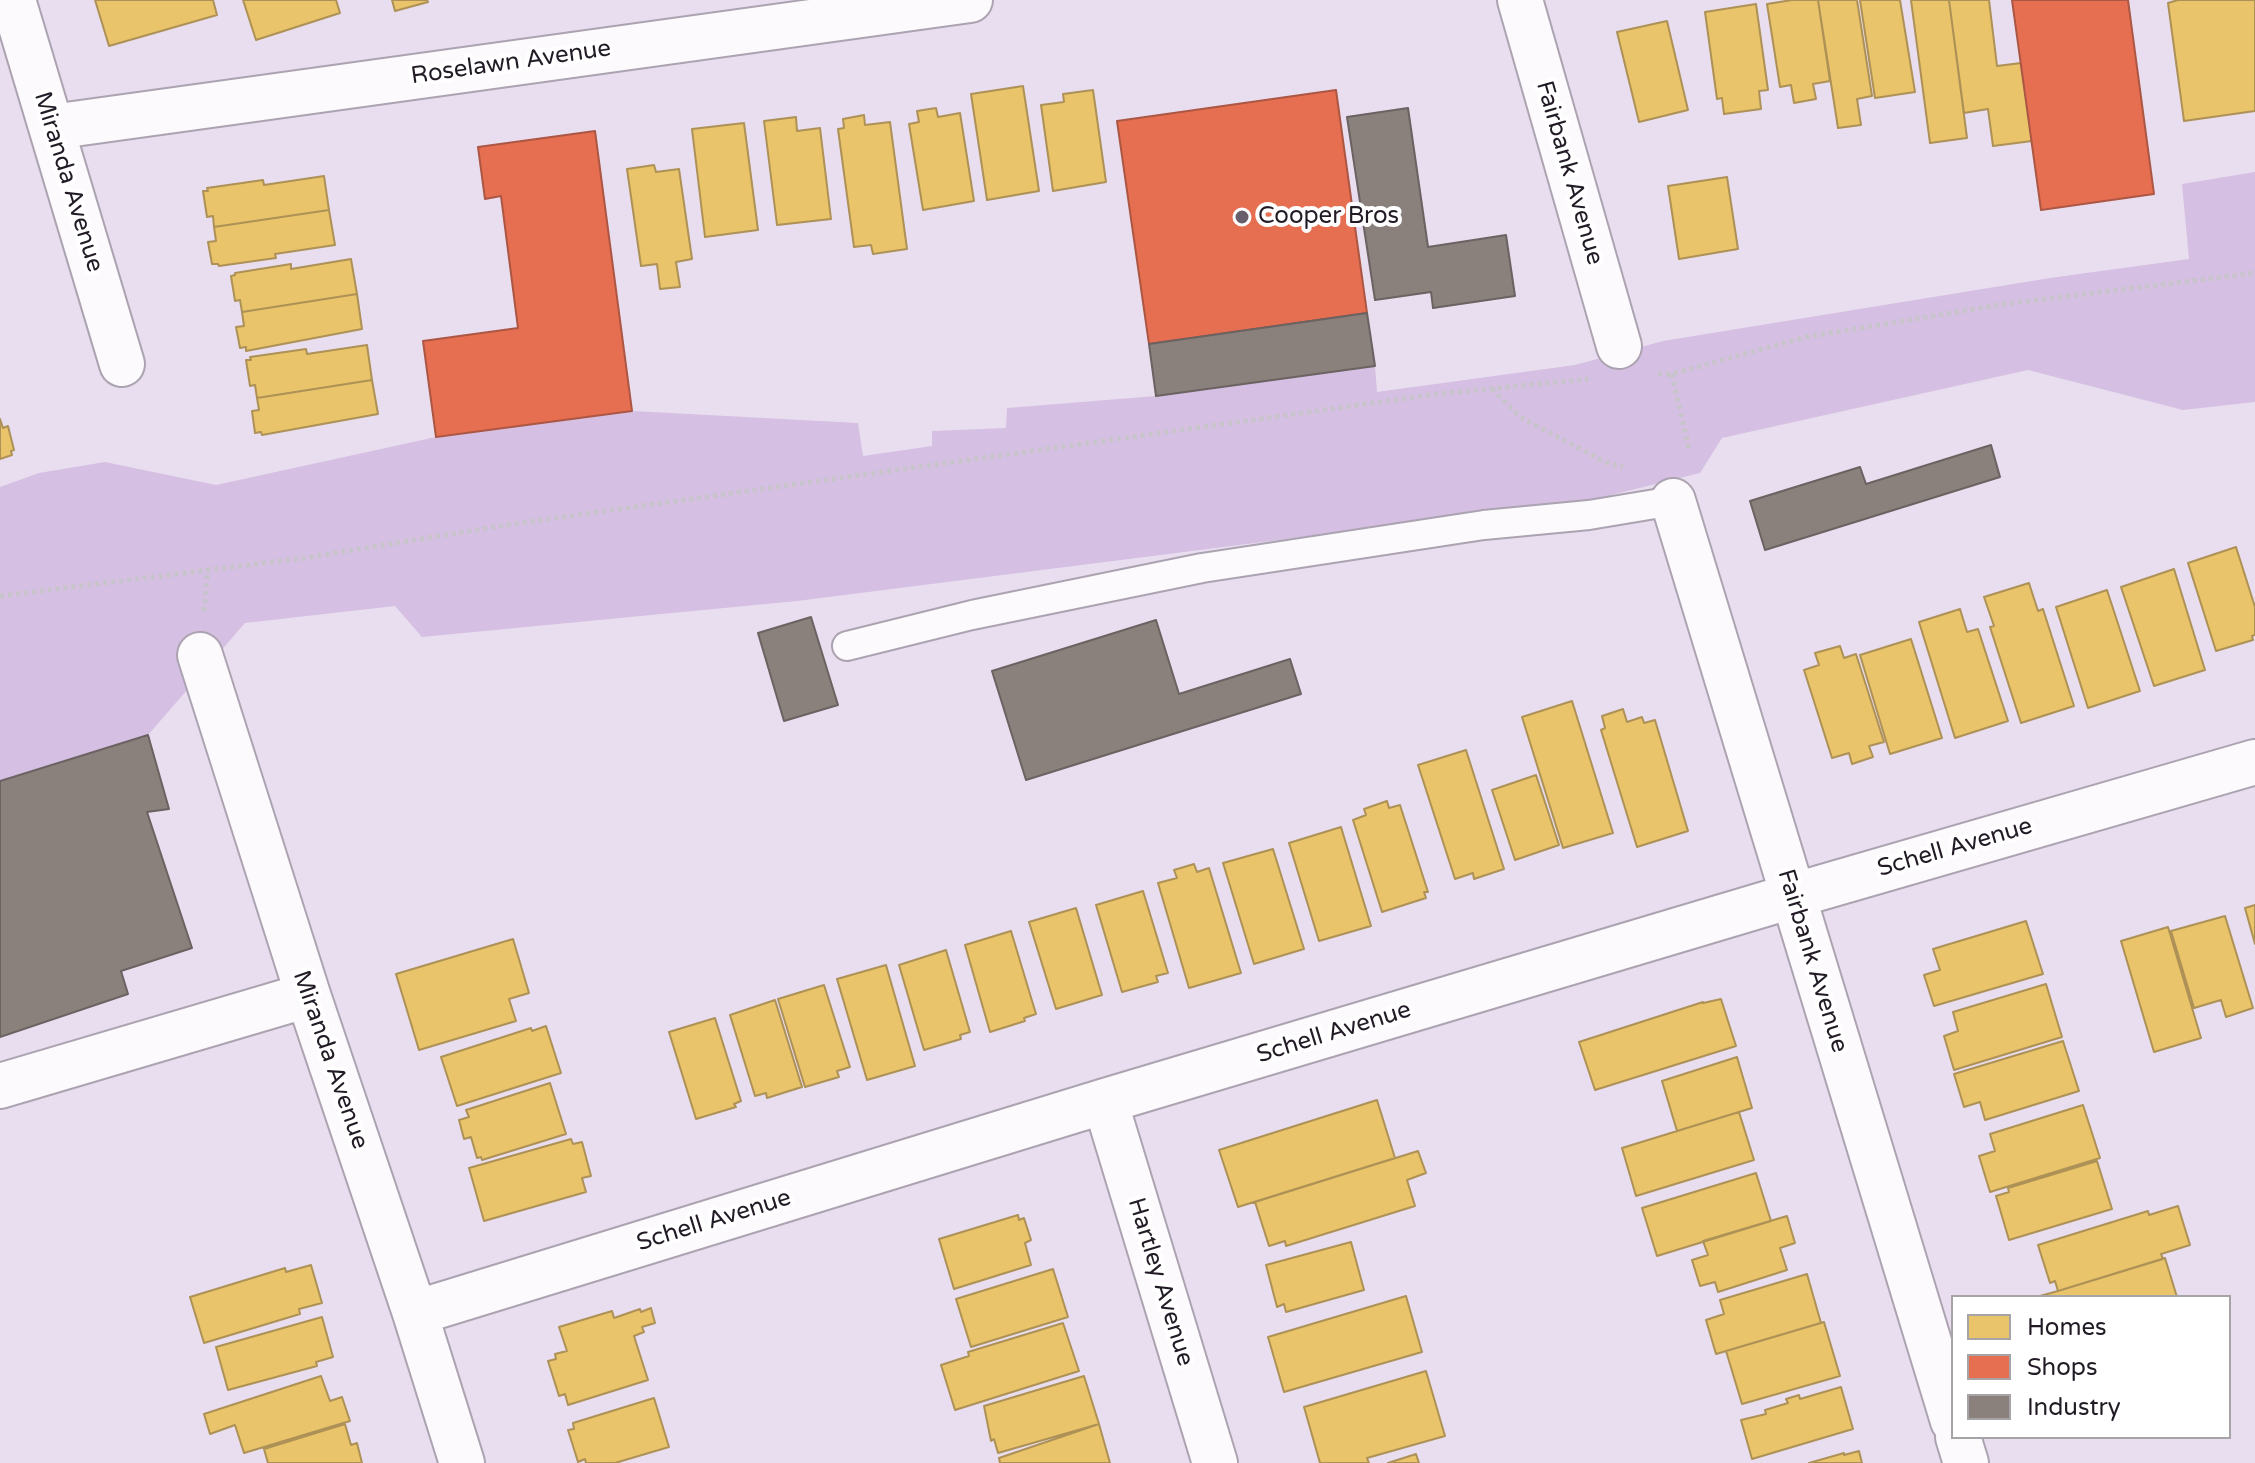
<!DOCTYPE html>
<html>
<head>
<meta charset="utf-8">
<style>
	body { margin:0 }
	#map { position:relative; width:2255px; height:1463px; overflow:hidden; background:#e9deef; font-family:"Varela Round",sans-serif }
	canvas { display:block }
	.legend { position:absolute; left:1951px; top:1295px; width:280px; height:144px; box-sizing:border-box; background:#fff; border:2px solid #a7a4a8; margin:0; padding:10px 14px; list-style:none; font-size:24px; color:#221b26 }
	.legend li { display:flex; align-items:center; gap:16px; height:40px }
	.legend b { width:40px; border:2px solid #a7a4a8 }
</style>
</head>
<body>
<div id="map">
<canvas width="2255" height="1463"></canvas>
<ul class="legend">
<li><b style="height:22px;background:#e9c46a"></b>Homes</li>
<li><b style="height:22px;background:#e76f51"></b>Shops</li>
<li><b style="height:22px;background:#8a817c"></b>Industry</li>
</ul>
</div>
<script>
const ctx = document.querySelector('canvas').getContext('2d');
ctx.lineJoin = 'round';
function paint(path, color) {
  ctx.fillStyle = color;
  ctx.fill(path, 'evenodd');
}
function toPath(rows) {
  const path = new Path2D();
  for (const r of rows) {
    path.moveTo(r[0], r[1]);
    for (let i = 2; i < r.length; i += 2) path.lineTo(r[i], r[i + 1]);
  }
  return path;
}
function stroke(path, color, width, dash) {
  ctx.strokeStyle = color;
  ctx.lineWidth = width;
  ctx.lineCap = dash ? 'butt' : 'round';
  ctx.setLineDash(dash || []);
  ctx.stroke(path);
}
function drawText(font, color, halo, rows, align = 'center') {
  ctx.font = font + ' "Varela Round",sans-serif';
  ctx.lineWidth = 8;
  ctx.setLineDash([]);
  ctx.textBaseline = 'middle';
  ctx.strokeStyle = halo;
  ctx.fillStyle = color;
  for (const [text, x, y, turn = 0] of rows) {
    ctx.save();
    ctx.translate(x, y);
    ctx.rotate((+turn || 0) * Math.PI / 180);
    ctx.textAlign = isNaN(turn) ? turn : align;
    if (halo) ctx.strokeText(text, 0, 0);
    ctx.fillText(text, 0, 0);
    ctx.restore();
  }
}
paint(toPath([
	[2255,172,2255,402,2183,410,2028,370,1722,438,1700,473,1587,501,797,601,422,637,395,606,245,623,148,735,0,781,0,487,39,473,105,462,216,485,436,437,632,411,858,423,863,456,932,446,932,431,1006,428,1007,408,1156,396,1375,366,1377,392,1575,365,1663,341,2050,278,2189,259,2182,184]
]), '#d5bfe2');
const homes = toPath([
	[95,0,213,0,217,15,109,46,95,0],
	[243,0,336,0,340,13,256,40,243,0],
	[392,0,427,0,428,2,395,11,392,0],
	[1792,0,1818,0,1830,81,1813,84,1816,99,1794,103,1791,85,1780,87,1767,4,1792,0],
	[1818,0,1857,0,1872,96,1857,99,1861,125,1838,128,1818,0],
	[1860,0,1900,0,1915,92,1875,98,1860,0],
	[1911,0,1949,0,1967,138,1930,143,1911,0],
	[1949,0,1989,0,1997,66,2021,63,2032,141,1993,146,1988,109,1964,113,1949,0],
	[2178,0,2255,0,2255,111,2184,121,2168,3,2178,0],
	[1756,4,1768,90,1759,91,1761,109,1724,114,1722,98,1717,99,1705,12,1756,4],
	[1667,21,1688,110,1639,122,1617,32,1667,21],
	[1023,86,1039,191,987,200,971,94,1023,86],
	[1093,90,1106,182,1053,191,1041,105,1064,102,1063,94,1093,90],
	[936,108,938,117,960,113,974,201,923,210,909,124,919,122,917,111,936,108],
	[864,115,865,125,890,122,907,249,873,254,871,245,854,247,838,129,844,128,843,119,864,115],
	[796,117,797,131,820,128,831,219,777,225,764,121,796,117],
	[744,123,758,230,705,237,692,129,744,123],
	[654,165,656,172,679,169,692,259,676,262,680,287,660,289,657,264,641,266,627,169,654,165],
	[324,176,329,210,214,227,213,216,207,217,203,191,208,191,207,188,263,180,264,185,324,176],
	[1727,177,1738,249,1679,259,1668,186,1727,177],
	[329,210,335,245,275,254,276,258,219,266,218,264,212,264,208,242,216,241,214,227,329,210],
	[351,259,357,294,242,312,240,300,235,301,231,276,235,275,235,273,291,264,291,269,351,259],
	[357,294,362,329,246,351,246,347,240,348,236,327,244,326,242,312,357,294],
	[367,345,372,380,257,398,255,385,250,386,246,360,251,360,250,357,306,349,307,354,367,345],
	[372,380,378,414,262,435,261,432,255,433,252,411,259,410,257,398,372,380],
	[0,419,3,428,8,426,14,450,11,451,12,455,0,459,0,419],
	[2236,547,2255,607,2255,635,2252,636,2253,640,2216,651,2188,563,2236,547],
	[2174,569,2205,670,2154,686,2121,587,2174,569],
	[2029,583,2038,611,2043,609,2074,706,2021,723,1990,627,1994,626,1984,597,2029,583],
	[2107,590,2140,691,2088,708,2056,607,2107,590],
	[1960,609,1967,632,1978,629,2008,721,1955,738,1919,622,1960,609],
	[1911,639,1942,738,1890,754,1860,655,1911,639],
	[1840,646,1844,658,1856,654,1884,742,1869,746,1873,757,1852,764,1849,753,1832,758,1804,670,1819,665,1815,653,1840,646],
	[1572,701,1613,833,1563,848,1522,717,1572,701],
	[1623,709,1627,722,1642,717,1644,723,1655,720,1688,831,1637,847,1601,730,1605,728,1602,716,1623,709],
	[1466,750,1504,869,1474,879,1473,873,1455,879,1418,765,1466,750],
	[1536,775,1559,845,1515,860,1492,790,1536,775],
	[1387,801,1389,808,1400,805,1428,892,1424,892,1426,898,1382,912,1353,820,1366,815,1364,809,1387,801],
	[1341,827,1371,926,1319,941,1289,843,1341,827],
	[1273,849,1304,949,1254,964,1223,863,1273,849],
	[1194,864,1197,872,1209,868,1241,973,1189,988,1158,883,1177,878,1174,870,1194,864],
	[1143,891,1168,973,1156,976,1158,982,1122,992,1096,905,1143,891],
	[2255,905,2255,944,2245,908,2255,905],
	[1076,908,1102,995,1056,1009,1029,922,1076,908],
	[2225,916,2253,1008,2226,1017,2221,1000,2194,1008,2171,931,2225,916],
	[2026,921,2043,974,1934,1006,1924,975,1940,970,1933,949,2026,921],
	[2168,927,2201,1038,2154,1052,2121,941,2168,927],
	[1011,931,1036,1014,1024,1018,1025,1021,990,1032,965,945,1011,931],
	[513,939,529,993,509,999,516,1021,419,1050,396,974,513,939],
	[946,950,970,1032,960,1035,961,1039,924,1050,899,965,946,950],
	[886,965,915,1066,867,1080,837,979,886,965],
	[2046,984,2062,1037,1954,1070,1944,1036,1958,1031,1953,1012,2046,984],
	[824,985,850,1067,837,1071,839,1077,805,1087,778,999,824,985],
	[1721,999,1736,1046,1595,1090,1579,1042,1703,1002,1703,1003,1721,999],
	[775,1000,802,1087,767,1098,766,1093,755,1096,730,1015,775,1000],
	[715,1018,741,1101,734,1104,736,1107,696,1119,669,1032,715,1018],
	[546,1026,561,1073,457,1106,441,1057,531,1028,532,1031,546,1026],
	[2063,1041,2079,1091,1985,1120,1980,1102,1964,1107,1954,1074,2063,1041],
	[1737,1057,1752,1108,1677,1131,1662,1081,1737,1057],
	[550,1083,566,1134,482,1160,481,1157,477,1158,471,1137,464,1139,459,1120,469,1117,466,1110,550,1083],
	[1377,1100,1395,1158,1238,1207,1219,1150,1377,1100],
	[2083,1105,2100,1158,1990,1192,1979,1156,1995,1151,1990,1134,2083,1105],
	[1739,1112,1754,1160,1636,1196,1622,1148,1739,1112],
	[571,1139,573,1144,582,1142,591,1176,582,1178,586,1192,484,1221,469,1168,571,1139],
	[1418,1151,1426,1173,1407,1180,1415,1206,1286,1246,1285,1241,1269,1246,1255,1202,1418,1151],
	[2097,1161,2112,1209,2009,1240,1996,1196,2009,1192,2008,1188,2097,1161],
	[1756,1173,1771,1221,1657,1256,1642,1208,1756,1173],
	[2178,1206,2190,1245,2161,1254,2163,1259,2058,1291,2055,1281,2050,1283,2038,1245,2148,1211,2149,1215,2178,1206],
	[1018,1215,1019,1220,1024,1218,1031,1240,1025,1243,1031,1265,954,1289,939,1239,1018,1215],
	[1787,1216,1795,1243,1780,1248,1787,1270,1718,1292,1715,1282,1700,1286,1692,1260,1708,1255,1703,1241,1787,1216],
	[1351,1242,1364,1290,1286,1312,1284,1304,1277,1307,1266,1265,1351,1242],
	[2165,1258,2177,1297,2040,1296,2058,1291,2165,1258],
	[311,1265,322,1303,299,1309,300,1314,204,1343,190,1297,285,1268,286,1272,311,1265],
	[1053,1269,1068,1317,971,1347,956,1299,1053,1269],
	[1807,1274,1821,1323,1716,1354,1706,1320,1724,1314,1720,1300,1807,1274],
	[1406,1296,1422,1352,1284,1392,1268,1337,1406,1296],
	[651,1308,655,1323,642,1327,644,1332,634,1336,648,1380,568,1405,565,1394,559,1396,548,1361,556,1359,555,1354,567,1351,559,1327,612,1311,614,1318,640,1309,641,1312,651,1308],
	[322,1317,333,1357,316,1362,317,1366,228,1390,216,1347,322,1317],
	[1824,1322,1840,1376,1742,1404,1726,1351,1824,1322],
	[1063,1323,1079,1371,955,1410,941,1365,969,1356,968,1352,1063,1323],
	[1426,1371,1445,1436,1367,1458,1369,1463,1320,1463,1304,1407,1426,1371],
	[321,1376,330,1401,342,1397,350,1421,244,1453,235,1425,210,1434,204,1414,321,1376],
	[1084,1376,1099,1424,998,1453,994,1439,991,1441,984,1406,1084,1376],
	[1841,1387,1853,1429,1752,1459,1741,1420,1766,1414,1765,1410,1788,1403,1786,1399,1799,1395,1800,1399,1841,1387],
	[654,1398,669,1447,615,1463,586,1463,585,1459,578,1462,568,1430,574,1429,573,1423,654,1398],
	[345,1424,351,1445,357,1443,362,1463,268,1463,264,1449,345,1424],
	[1099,1424,1110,1463,1000,1463,999,1458,1099,1424],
	[1859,1451,1862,1463,1809,1463,1844,1453,1844,1455,1859,1451],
	[1416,1454,1419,1463,1388,1463,1416,1454]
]);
paint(homes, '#e9c46a');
stroke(homes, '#ad9156', 2);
const shops = toPath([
	[2012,0,2128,0,2154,194,2041,210,2012,0],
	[1336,90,1367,313,1149,344,1117,121,1336,90],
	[595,131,632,411,436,437,423,341,518,328,501,196,485,199,478,147,595,131]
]);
paint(shops, '#e76f51');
stroke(shops, '#ac5644', 2);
const industry = toPath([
	[1408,108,1428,247,1506,235,1515,296,1433,308,1431,292,1375,300,1347,117,1408,108],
	[1367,313,1375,366,1156,396,1149,344,1367,313],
	[1991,445,2000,477,1765,550,1750,501,1860,467,1866,484,1991,445],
	[811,617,838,705,784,721,758,633,811,617],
	[1156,620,1179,694,1290,659,1301,694,1026,780,992,671,1156,620],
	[148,735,169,809,147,812,192,948,121,971,128,994,0,1037,0,781,148,735]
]);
paint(industry, '#8a817c');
stroke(industry, '#6b6262', 2);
const lane = toPath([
	[847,646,972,615,1202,568,1484,525,1589,515,1673,501]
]);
const street = toPath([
	[13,0,122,364],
	[1520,0,1619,346],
	[52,127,970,0],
	[1673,501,1953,1421],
	[200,655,308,995,415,1313,462,1463],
	[0,1086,308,995],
	[1105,1101,1215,1463],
	[415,1313,1105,1101,1792,896,2255,762],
	[1958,1437,1966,1463]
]);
stroke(lane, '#aca3b1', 32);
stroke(street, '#aca3b1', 48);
stroke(toPath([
	[1658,374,1672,374,1806,337,2005,304,2255,273],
	[1672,374,1689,450],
	[1492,389,1520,417,1605,462,1623,467],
	[0,596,304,558,513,524,1437,394,1588,379],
	[204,611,208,569]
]), '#c8c4cb', 5, [4, 4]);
stroke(lane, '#fcfafd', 28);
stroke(street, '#fcfafd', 44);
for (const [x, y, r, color] of [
	[1242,217,8,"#685f6c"]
]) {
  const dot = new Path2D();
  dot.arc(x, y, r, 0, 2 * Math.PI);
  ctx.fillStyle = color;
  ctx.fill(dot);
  stroke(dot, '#fff', 3);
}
drawText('24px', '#221b26', '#fff', [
	["Roselawn Avenue",511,63,-8],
	["Fairbank Avenue",1569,173,74],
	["Miranda Avenue",68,182,73],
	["Schell Avenue",1955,848,-16],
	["Fairbank Avenue",1812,961,73],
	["Schell Avenue",1334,1033,-17],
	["Miranda Avenue",330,1060,71],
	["Schell Avenue",714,1221,-17],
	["Hartley Avenue",1160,1282,73]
]);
drawText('24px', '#221b26', '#fff', [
	["Cooper Bros",1258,217]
], 'left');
</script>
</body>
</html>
